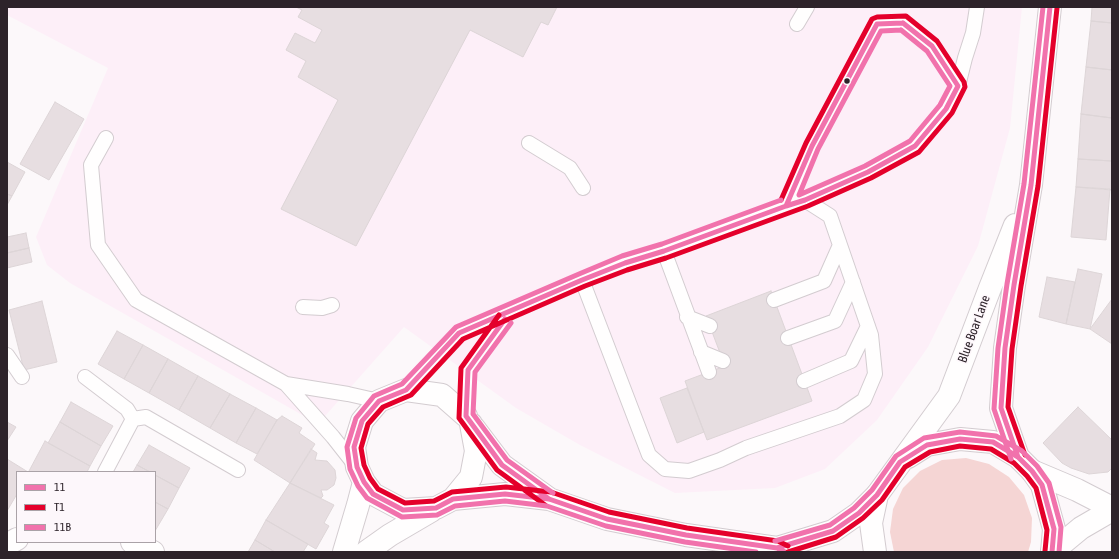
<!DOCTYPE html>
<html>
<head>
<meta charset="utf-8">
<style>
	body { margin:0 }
	#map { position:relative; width:1119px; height:559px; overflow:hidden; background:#fcf8fa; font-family:"Asap Condensed",sans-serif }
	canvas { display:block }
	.frame { position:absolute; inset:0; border:8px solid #2d232a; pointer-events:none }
	.legend { position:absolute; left:16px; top:471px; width:140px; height:72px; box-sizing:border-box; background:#fdf7fb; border:1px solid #aaa2a7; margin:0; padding:5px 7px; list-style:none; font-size:12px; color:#2d232a }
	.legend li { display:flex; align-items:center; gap:8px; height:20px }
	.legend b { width:20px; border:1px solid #aaa2a7 }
</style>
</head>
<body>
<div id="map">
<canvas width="1119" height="559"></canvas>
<div class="frame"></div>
<ul class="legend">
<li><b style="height:5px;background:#f172ac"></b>11</li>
<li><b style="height:5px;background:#e4002b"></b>T1</li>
<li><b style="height:5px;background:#f172ac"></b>11B</li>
</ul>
</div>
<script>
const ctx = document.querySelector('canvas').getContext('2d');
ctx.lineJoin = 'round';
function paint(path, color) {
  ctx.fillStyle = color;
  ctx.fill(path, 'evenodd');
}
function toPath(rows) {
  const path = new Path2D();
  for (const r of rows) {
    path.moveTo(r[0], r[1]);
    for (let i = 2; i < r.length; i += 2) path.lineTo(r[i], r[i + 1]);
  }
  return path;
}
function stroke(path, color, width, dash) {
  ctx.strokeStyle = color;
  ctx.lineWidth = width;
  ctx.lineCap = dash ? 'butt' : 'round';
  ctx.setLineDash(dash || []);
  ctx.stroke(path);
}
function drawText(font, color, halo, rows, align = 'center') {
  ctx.font = font + ' "Asap Condensed",sans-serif';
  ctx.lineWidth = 3;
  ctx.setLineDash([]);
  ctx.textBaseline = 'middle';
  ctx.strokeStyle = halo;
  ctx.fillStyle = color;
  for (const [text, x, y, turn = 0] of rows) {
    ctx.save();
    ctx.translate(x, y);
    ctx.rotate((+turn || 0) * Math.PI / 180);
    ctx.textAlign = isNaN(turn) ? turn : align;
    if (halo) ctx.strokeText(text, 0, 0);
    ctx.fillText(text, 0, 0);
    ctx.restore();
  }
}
paint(toPath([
	[7,7,1022,7,1010,128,978,246,928,347,877,420,825,469,775,488,675,493,580,445,516,408,404,327,318,424,70,283,47,265,36,237,108,68,7,15]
]), '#fdeff8');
paint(toPath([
	[966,458,989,464,1009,477,1024,495,1032,518,1031,542,1028,552,894,552,890,532,893,509,903,488,920,471,942,460]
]), '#f5d5d4');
const building = toPath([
	[296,7,557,7,548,25,541,22,523,57,470,30,356,246,281,209,338,100,298,77,306,61,286,50,295,33,315,43,322,30,298,17,302,10,296,7],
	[1092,7,1112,7,1112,23,1091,21,1092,7],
	[1091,21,1112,23,1112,70,1086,67,1091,21],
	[1086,67,1112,70,1112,118,1081,114,1086,67],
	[55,102,84,119,49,180,20,164,55,102],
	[1081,114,1112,118,1112,161,1078,159,1081,114],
	[1078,159,1112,161,1112,190,1076,187,1078,159],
	[7,162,25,172,12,196,7,194,7,162],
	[1076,187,1110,189,1106,240,1071,237,1076,187],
	[7,194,12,196,7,205,7,194],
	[26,233,29,248,7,253,7,237,26,233],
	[29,248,32,262,7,268,7,253,29,248],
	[1078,269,1102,274,1090,329,1066,324,1078,269],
	[1047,277,1075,282,1066,324,1039,317,1047,277],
	[771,291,812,401,707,440,685,381,725,366,706,316,771,291],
	[1112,299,1112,344,1090,329,1112,299],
	[42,301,57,362,24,370,9,310,42,301],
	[117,331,143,345,124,379,98,364,117,331],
	[143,345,168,359,149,393,124,379,143,345],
	[168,359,198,376,179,410,149,393,168,359],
	[198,376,230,394,210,428,179,410,198,376],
	[687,388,704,432,677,443,660,398,687,388],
	[230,394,256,408,236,443,210,428,230,394],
	[71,402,113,426,101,446,60,422,71,402],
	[1078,407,1112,440,1112,468,1108,472,1089,474,1071,468,1062,463,1043,443,1078,407],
	[256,408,277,420,257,454,236,443,256,408],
	[282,416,302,428,299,433,315,444,290,483,254,460,277,420,282,416],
	[7,422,16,427,7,441,7,422],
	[60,422,101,446,90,466,48,443,60,422],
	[45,441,90,466,87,472,32,472,29,471,45,441],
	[149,445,190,468,179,488,155,475,155,472,150,472,137,465,149,445],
	[311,449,317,453,315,460,327,461,335,470,336,478,334,485,327,490,321,490,323,496,321,498,290,483,311,449],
	[7,459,28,472,17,472,17,494,7,511,7,459],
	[137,465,150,472,133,472,137,465],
	[155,475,179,488,168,509,155,502,155,475],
	[290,483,334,505,324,523,329,526,316,549,266,520,290,483],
	[155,502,168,509,155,531,155,502],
	[266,520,308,544,303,552,275,552,255,540,266,520],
	[255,540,275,552,248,552,255,540]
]);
paint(building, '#e7dee1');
stroke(building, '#ddd5d7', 1);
const service = toPath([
	[797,24,807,7],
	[106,138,91,165,98,245,136,300,286,384,333,437,355,465],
	[529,143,570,168,583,188],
	[786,206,812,146,877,24,903,23,932,46,958,86],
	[664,251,709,372],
	[582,280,649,455,665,469,689,471,720,460,746,448,840,416,864,400,875,374,871,335,830,216,805,200],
	[774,300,824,281,840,245],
	[303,307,322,308,332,305],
	[687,317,710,326],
	[788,338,835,321,853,282],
	[701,352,723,361],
	[7,355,22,377],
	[85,377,127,409,133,419],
	[804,381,851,361,868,326],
	[286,384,348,394,379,401],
	[406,390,459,333,582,280,625,263,664,251,786,206,805,200,868,172,915,146,946,109,958,86,965,58,973,33,977,7],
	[468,419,466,416,468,370,509,312],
	[105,472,133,419,146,417,238,470]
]);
const minor = toPath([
	[466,416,442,395,406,390,379,401,362,421,354,447,357,467,364,482,373,494,403,510,436,508,453,499,471,477,476,451,471,424],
	[474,428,502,465,548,498],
	[1032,471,1077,490,1112,508],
	[453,499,505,494,549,499,607,519,686,535,777,548,785,552],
	[132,542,153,552],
	[8,544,17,539],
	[777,548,833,531,859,513,877,495],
	[344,552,358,505,364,482],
	[366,552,390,535,431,511],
	[1052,552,1081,528,1112,510]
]);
const tertiary = toPath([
	[908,457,927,445,960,439,993,442,1018,457,1032,471,1042,485,1054,529,1052,552],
	[1018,457,1001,408,1005,348,1014,285,1031,185,1050,7],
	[875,552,871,523,877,495,949,396,990,288,1015,225]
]);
stroke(service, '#d3ccd0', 16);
stroke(minor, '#d3ccd0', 24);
stroke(tertiary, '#d3ccd0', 24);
stroke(service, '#fffefe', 14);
stroke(minor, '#fffefe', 22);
stroke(tertiary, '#fffefe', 22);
stroke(toPath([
	[903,23,932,46,958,86,946,109,915,146,868,172,805,200,786,206,812,146,877,24,903,23],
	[505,319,468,370,466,416,502,465,549,499],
	[1018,457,1001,408,1005,348,1014,285,1031,185,1050,7],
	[777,548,833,531,859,513,877,495,900,462,927,445,960,439,993,442,1018,457,1032,471,1042,485,1054,529,1052,552],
	[785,552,777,548,686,535,607,519,549,499,505,494,453,499,436,508,403,510,373,494,364,482,357,467,354,447,362,421,379,401,406,390,459,333,582,280,625,263,664,251,786,206]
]), '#f172ac', 5);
stroke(toPath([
	[781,200,806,143,872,19,877,17,906,16,937,41,964,82,965,87,952,113,919,152,871,178,808,206,666,258,627,270,585,286,463,339,411,395,383,407,368,424,361,448,364,465,370,478,378,489,405,503,434,501,452,492,506,487,551,492,609,512,687,528,778,541,788,546],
	[499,315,461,368,459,418,497,470,545,505],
	[1025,455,1008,407,1012,349,1021,286,1038,186,1057,8],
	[788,552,836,537,863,518,882,500,905,467,930,452,960,446,991,449,1014,463,1027,476,1036,488,1047,530,1045,551]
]), '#e4002b', 5);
stroke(toPath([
	[901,30,927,51,950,86,940,105,910,141,865,166,799,195,818,149,881,31,901,30],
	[511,323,475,372,473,414,507,460,553,493],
	[1011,459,994,409,998,348,1007,284,1024,184,1043,7],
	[775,541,830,525,854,508,872,490,896,456,924,438,960,432,996,436,1022,451,1037,466,1049,483,1061,527,1059,552],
	[756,552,685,542,606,526,547,506,505,501,455,506,437,515,402,517,367,498,358,486,350,469,347,447,356,418,374,396,402,384,456,327,579,274,622,256,662,244,781,200]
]), '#f172ac', 5);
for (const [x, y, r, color] of [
	[847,81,3.5,"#2d232a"]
]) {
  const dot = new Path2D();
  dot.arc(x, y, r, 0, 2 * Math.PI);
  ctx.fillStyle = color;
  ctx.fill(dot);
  stroke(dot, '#fdf7fb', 1.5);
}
drawText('13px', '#2d232a', '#fdf7fb', [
	["Blue Boar Lane",974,329,-70]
]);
</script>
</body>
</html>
